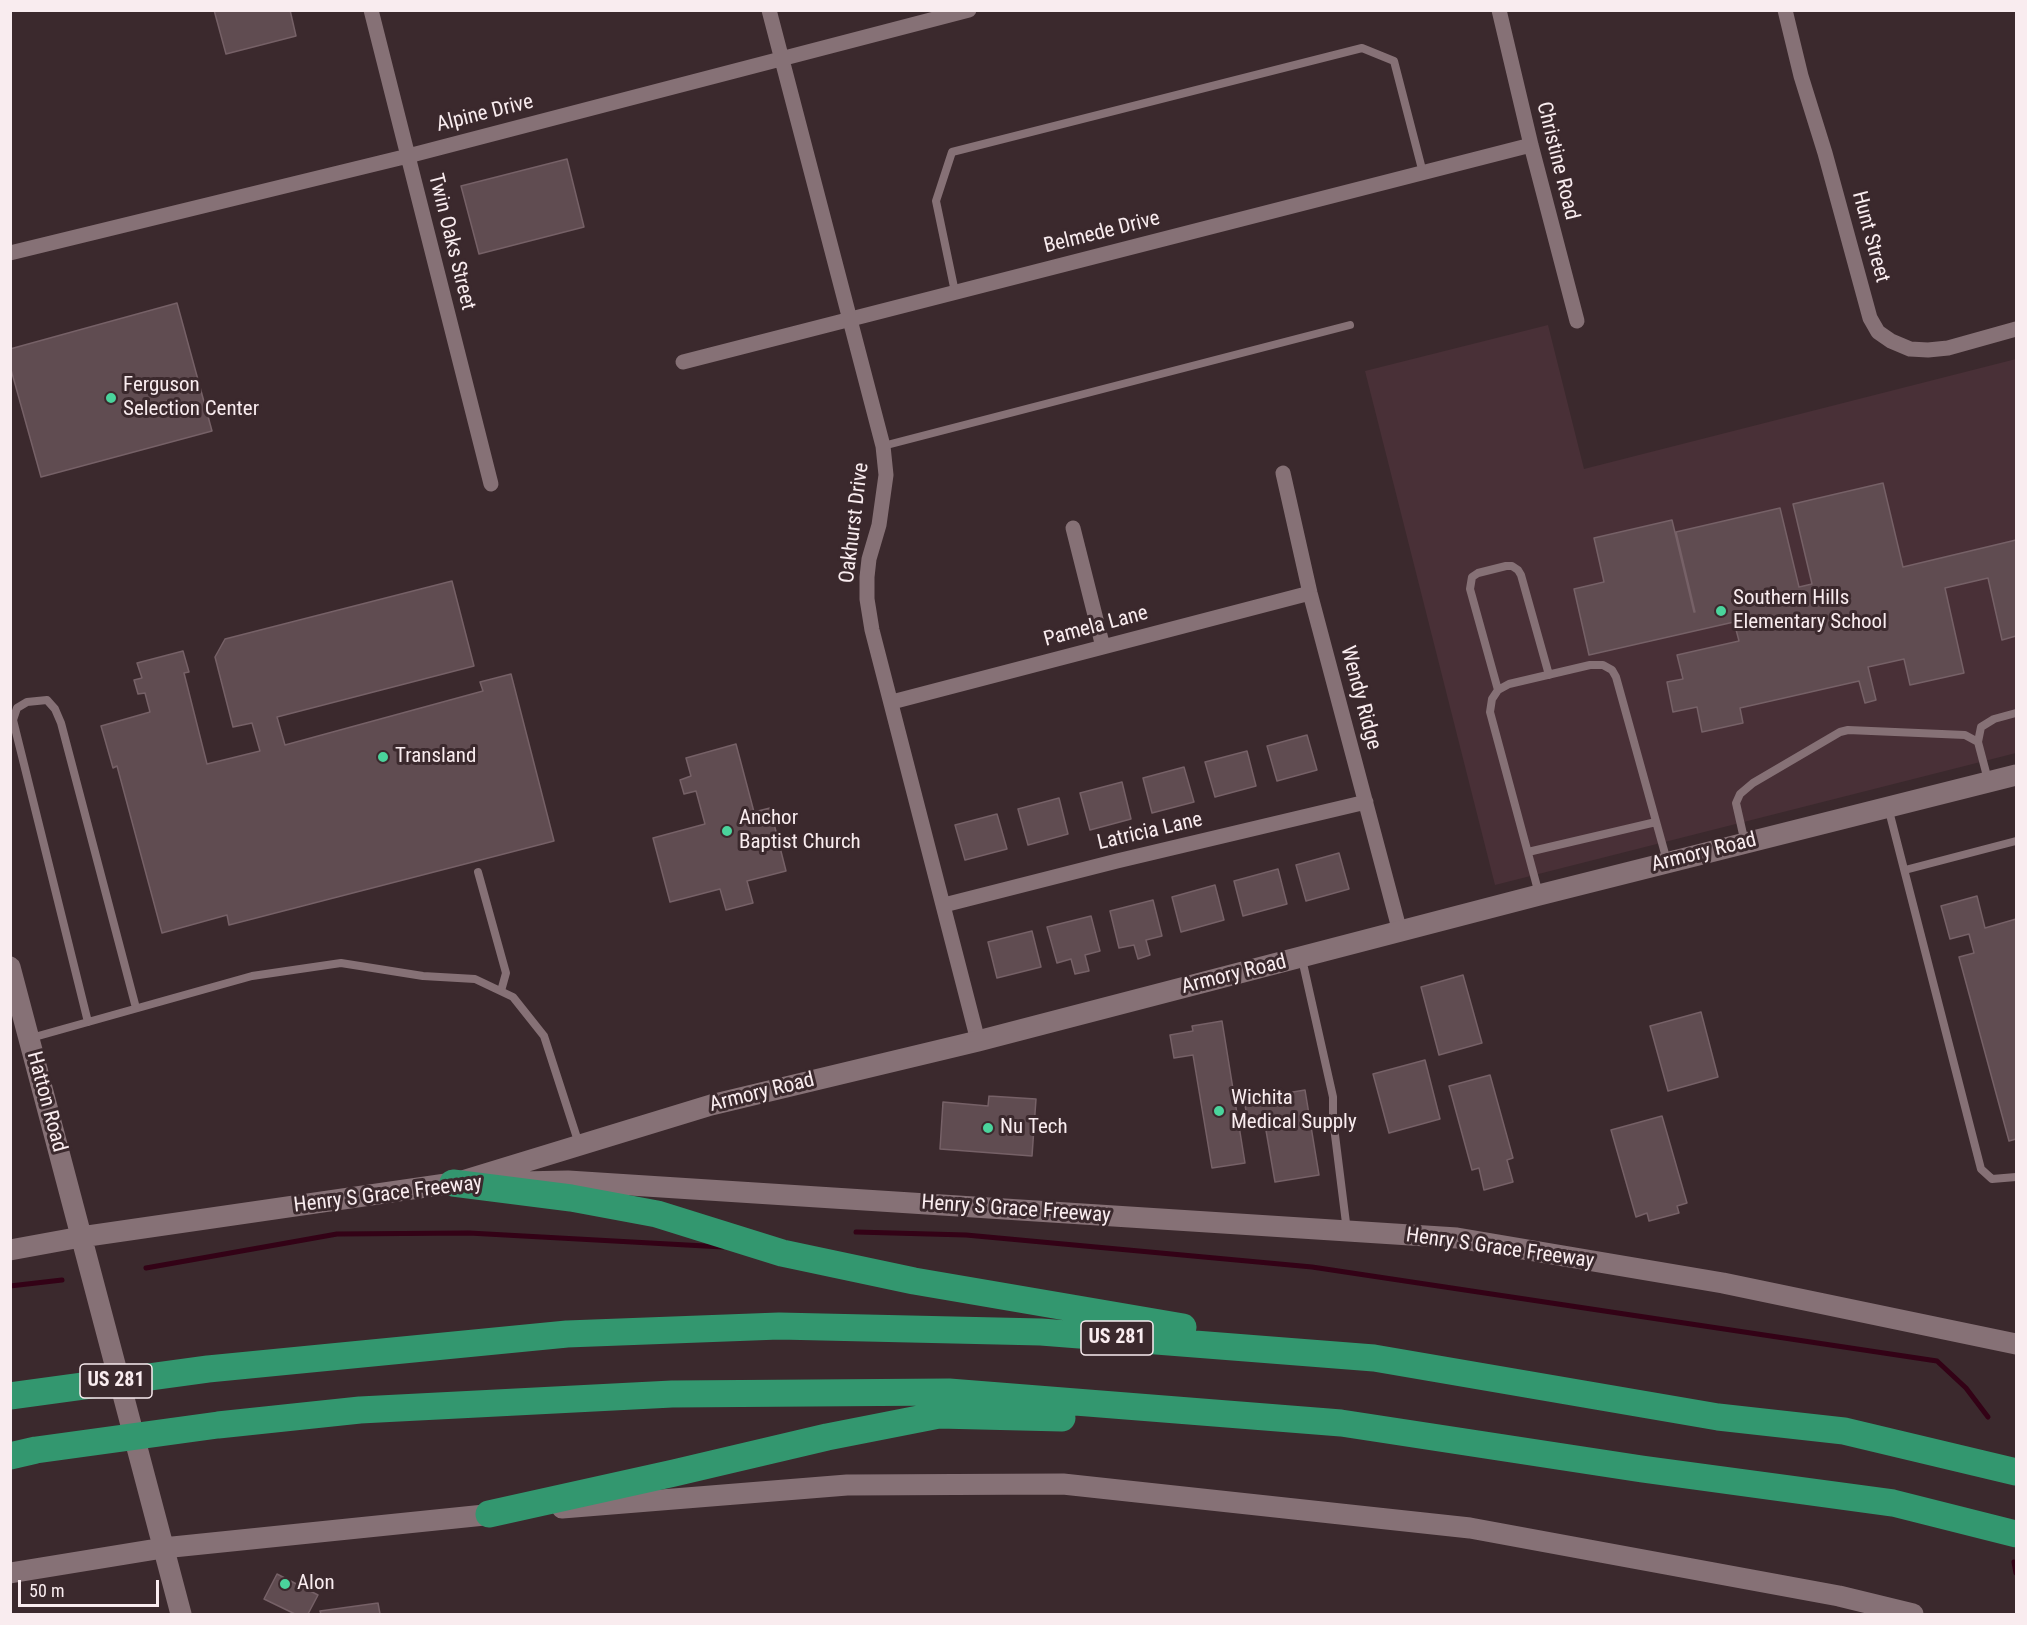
<!DOCTYPE html>
<html>
<head>
<meta charset="utf-8">
<style>
	body { margin:0 }
	#map { position:relative; width:2027px; height:1625px; overflow:hidden; background:#3b292d; font-family:"Roboto Condensed",sans-serif }
	canvas { display:block }
	.frame { position:absolute; inset:0; border:12px solid #f9ecef; pointer-events:none }
	.scale { position:absolute; left:18px; top:1580px; width:141px; height:27px; box-sizing:border-box; border:3px solid #f9ecef; border-top:0; padding-left:8px; font-size:18px; line-height:21px; white-space:nowrap; color:#f9ecef; -webkit-text-stroke:4px #3b292d; paint-order:stroke }
</style>
</head>
<body>
<div id="map">
<canvas width="2027" height="1625"></canvas>
<div class="frame"></div>
<div class="scale">50 m</div>
</div>
<script>
const ctx = document.querySelector('canvas').getContext('2d');
ctx.lineJoin = 'round';
function paint(path, color) {
  ctx.fillStyle = color;
  ctx.fill(path, 'evenodd');
}
function toPath(rows) {
  const path = new Path2D();
  for (const r of rows) {
    path.moveTo(r[0], r[1]);
    for (let i = 2; i < r.length; i += 2) path.lineTo(r[i], r[i + 1]);
  }
  return path;
}
function stroke(path, color, width, dash) {
  ctx.strokeStyle = color;
  ctx.lineWidth = width;
  ctx.lineCap = dash ? 'butt' : 'round';
  ctx.setLineDash(dash || []);
  ctx.stroke(path);
}
function drawText(font, color, halo, rows, align = 'center') {
  ctx.font = font + ' "Roboto Condensed",sans-serif';
  ctx.lineWidth = 6;
  ctx.setLineDash([]);
  ctx.textBaseline = 'middle';
  ctx.strokeStyle = halo;
  ctx.fillStyle = color;
  for (const [text, x, y, turn = 0] of rows) {
    ctx.save();
    ctx.translate(x, y);
    ctx.rotate((+turn || 0) * Math.PI / 180);
    ctx.textAlign = isNaN(turn) ? turn : align;
    if (halo) ctx.strokeText(text, 0, 0);
    ctx.fillText(text, 0, 0);
    ctx.restore();
  }
}
paint(toPath([
	[1548,325,1584,469,2016,359,2016,753,1495,885,1365,371]
]), '#493037');
stroke(toPath([
	[856,1232,966,1235,1312,1267,1937,1361,1966,1388,1988,1417],
	[146,1268,337,1234,469,1233,723,1247],
	[10,1286,62,1280],
	[2014,1562,2016,1573]
]), '#330216', 5);
const building = toPath([
	[214,10,290,10,296,36,226,54,214,10],
	[567,159,584,227,479,254,461,186,567,159],
	[177,303,212,431,41,477,10,366,10,349,177,303],
	[1883,483,1903,567,2016,540,2016,636,2002,640,1988,578,1945,588,1964,673,1910,685,1904,659,1868,667,1876,700,1865,703,1859,681,1740,708,1743,723,1702,732,1697,707,1673,712,1667,682,1683,679,1677,655,1739,641,1734,622,1589,655,1574,589,1604,582,1594,538,1672,520,1694,612,1695,612,1676,532,1780,508,1799,587,1812,584,1793,504,1883,483],
	[452,581,474,666,277,717,285,745,483,691,480,682,511,674,554,841,229,925,227,915,162,933,117,766,113,768,101,726,150,712,145,693,138,694,134,680,142,678,137,663,183,651,189,672,184,673,207,764,260,751,252,723,233,727,215,657,225,639,452,581],
	[1307,735,1317,770,1277,781,1267,746,1307,735],
	[736,744,754,812,770,808,786,871,747,881,753,903,726,910,720,889,670,902,653,838,705,824,696,791,684,794,680,780,691,776,686,758,736,744],
	[1247,751,1256,786,1215,797,1205,762,1247,751],
	[1184,767,1194,802,1152,813,1143,778,1184,767],
	[1122,782,1131,819,1090,830,1080,793,1122,782],
	[1059,798,1068,834,1028,845,1018,809,1059,798],
	[997,814,1007,849,965,860,955,825,997,814],
	[1339,853,1349,889,1306,901,1296,865,1339,853],
	[1278,869,1287,904,1243,916,1234,881,1278,869],
	[1215,885,1224,920,1181,932,1172,897,1215,885],
	[1977,896,1985,928,2016,919,2016,1139,2009,1141,1959,957,1974,953,1969,934,1950,939,1941,906,1977,896],
	[1153,900,1162,936,1146,940,1150,955,1138,959,1134,945,1119,948,1110,911,1153,900],
	[1091,916,1100,951,1085,955,1089,971,1075,974,1071,959,1057,963,1047,927,1091,916],
	[1032,931,1041,967,997,978,988,942,1032,931],
	[1463,975,1482,1043,1439,1055,1421,987,1463,975],
	[1701,1012,1718,1077,1668,1091,1650,1026,1701,1012],
	[1222,1021,1245,1163,1212,1168,1193,1055,1174,1058,1170,1035,1193,1031,1192,1026,1222,1021],
	[1425,1060,1440,1119,1389,1133,1373,1074,1425,1060],
	[1490,1075,1513,1158,1507,1160,1513,1182,1484,1190,1479,1168,1472,1170,1449,1086,1490,1075],
	[1305,1090,1319,1175,1275,1182,1264,1119,1248,1121,1244,1100,1305,1090],
	[989,1096,1036,1099,1032,1156,940,1149,943,1102,988,1106,989,1096],
	[1662,1116,1687,1203,1677,1206,1679,1213,1649,1221,1647,1213,1636,1217,1611,1130,1662,1116],
	[277,1574,318,1595,308,1614,295,1614,264,1599,277,1574],
	[378,1603,380,1614,321,1614,320,1611,378,1603]
]);
paint(building, '#604c51');
stroke(building, '#766167', 1.5);
stroke(toPath([
	[955,292,936,201,952,152,1362,48,1394,61,1423,173],
	[883,446,1350,325],
	[1498,690,1470,589,1472,577,1478,573,1506,566,1512,566,1518,570,1521,575,1549,675],
	[1978,742,1981,727,1994,719,2016,713],
	[1888,807,1981,1169,1992,1179,2016,1177],
	[1745,843,1736,803,1740,794,1753,783,1840,732,1848,730,1965,735,1978,742,1988,780],
	[1528,852,1656,822],
	[1905,870,2016,841],
	[478,872,506,973,501,991],
	[1539,894,1490,712,1492,699,1498,690,1509,684,1590,665,1603,665,1612,670,1616,677,1667,861],
	[1302,959,1333,1097,1333,1119,1347,1231],
	[88,1022,13,720,17,708,27,702,47,700,55,709,61,723,136,1008],
	[31,1038,252,976,341,963,423,976,475,979,513,997,544,1036,579,1144]
]), '#867176', 8);
stroke(toPath([
	[371,10,491,484],
	[769,10,883,446,886,475,879,525,869,559,867,577,867,599,872,630,978,1041],
	[1499,10,1531,145,1577,321],
	[1785,10,1801,76,1825,153,1870,318,1878,332,1891,341,1910,349,1928,350,1948,348,2016,329],
	[10,253,408,156,969,10],
	[683,362,1531,145],
	[1283,473,1310,593,1400,932],
	[1073,528,1103,647],
	[892,702,1310,593],
	[944,905,1117,861,1366,802]
]), '#867176', 15);
stroke(toPath([
	[10,967,181,1614],
	[459,1182,711,1105,978,1041,1539,895,2016,775],
	[520,1182,568,1181,1457,1238,1723,1283,2016,1344],
	[10,1250,81,1237,453,1183,468,1183],
	[562,1508,847,1485,1063,1484,1470,1528,1839,1596,1913,1614],
	[10,1573,163,1548,504,1513]
]), '#867176', 21);
stroke(toPath([
	[453,1183,571,1198,657,1214,782,1253,914,1281,1183,1327],
	[10,1396,208,1369,567,1334,779,1326,1041,1332,1374,1358,1718,1417,1844,1431,2016,1472],
	[10,1456,36,1450,218,1425,360,1410,672,1394,949,1392,1341,1423,1642,1469,1893,1503,2016,1534],
	[489,1514,674,1473,827,1437,939,1415,1062,1418]
]), '#33976f', 27);
for (const [x, y, r, color] of [
	[111,398,6,"#4ad49c"],
	[1721,611,6,"#4ad49c"],
	[383,757,6,"#4ad49c"],
	[727,831,6,"#4ad49c"],
	[1219,1111,6,"#4ad49c"],
	[988,1128,6,"#4ad49c"],
	[285,1584,6,"#4ad49c"]
]) {
  const dot = new Path2D();
  dot.arc(x, y, r, 0, 2 * Math.PI);
  ctx.fillStyle = color;
  ctx.fill(dot);
  stroke(dot, '#3b292d', 2);
}
for (const [x, y, w] of [
	[1117,1338,72],
	[116,1381,72]
]) {
  const box = new Path2D();
  box.roundRect(x - w / 2, y - 17, w, 34, 4.5);
  ctx.fillStyle = '#3b292d';
  ctx.fill(box);
  stroke(box, '#f9ecef', 1.5);
}
drawText('bold 20px', '#f9ecef', null, [
	["US 281",1117,1338],
	["US 281",116,1381]
]);
drawText('21px', '#f9ecef', '#3b292d', [
	["Alpine Drive",485,114,-14],
	["Christine Road",1557,161,76],
	["Belmede Drive",1102,233,-14],
	["Hunt Street",1870,237,75],
	["Twin Oaks Street",451,242,76],
	["Oakhurst Drive",855,523,-83],
	["Pamela Lane",1096,627,-15],
	["Wendy Ridge",1360,698,75],
	["Latricia Lane",1150,832,-13],
	["Armory Road",1704,853,-14],
	["Armory Road",1234,975,-14],
	["Armory Road",762,1093,-14],
	["Hatton Road",46,1102,75],
	["Henry S Grace Freeway",388,1195,-7],
	["Henry S Grace Freeway",1016,1210,4],
	["Henry S Grace Freeway",1500,1249,8]
]);
drawText('21px', '#f9ecef', '#3b292d', [
	["Ferguson",123,386],
	["Selection Center",123,410],
	["Southern Hills",1733,599],
	["Elementary School",1733,623],
	["Transland",395,757],
	["Anchor",739,819],
	["Baptist Church",739,843],
	["Wichita",1231,1099],
	["Medical Supply",1231,1123],
	["Nu Tech",1000,1128],
	["Alon",297,1584]
], 'left');
</script>
</body>
</html>
